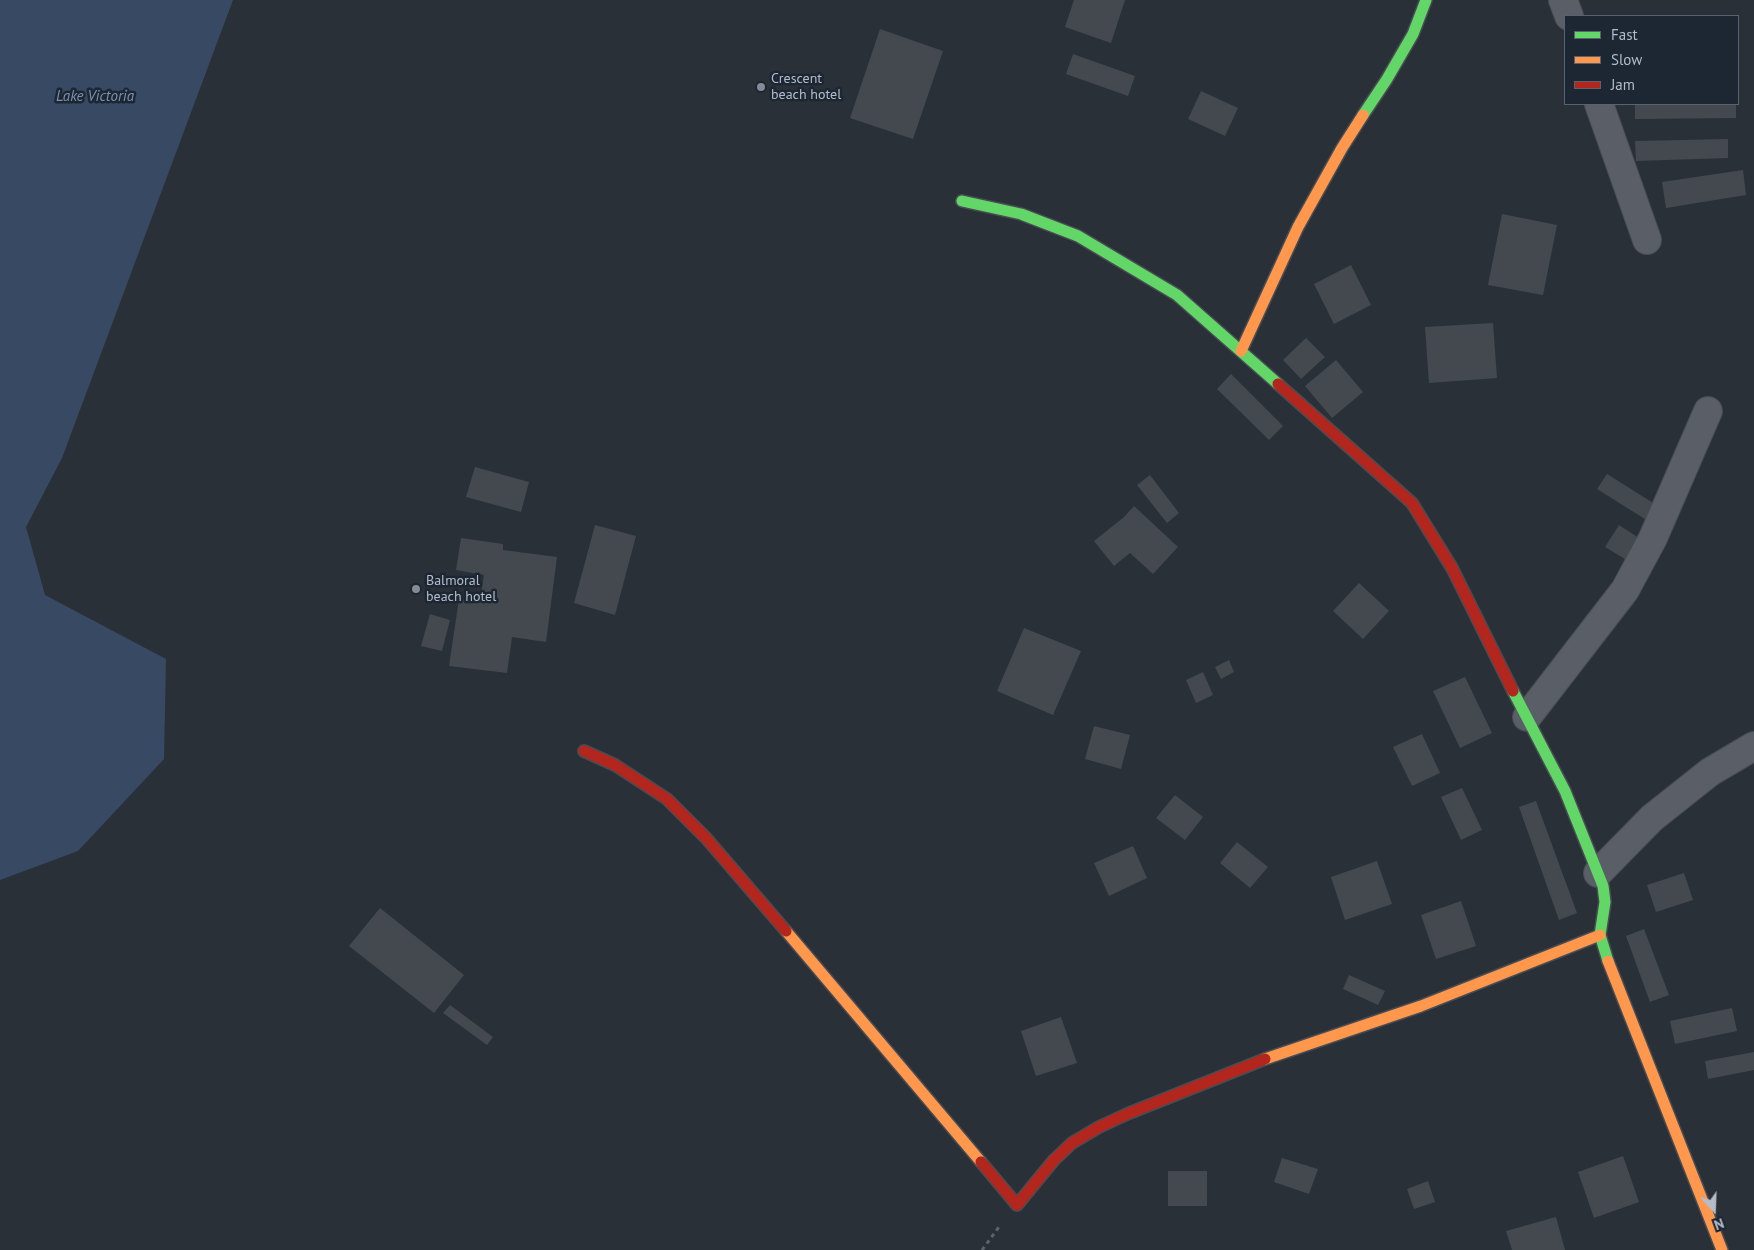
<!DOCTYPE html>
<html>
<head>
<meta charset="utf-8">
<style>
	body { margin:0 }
	#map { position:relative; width:1754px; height:1250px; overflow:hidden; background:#2a3038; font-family:"PT Sans",sans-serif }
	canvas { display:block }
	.legend { position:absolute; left:1564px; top:15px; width:175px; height:90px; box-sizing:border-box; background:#1d2633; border:1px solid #59626f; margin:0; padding:6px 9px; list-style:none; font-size:15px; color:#b4bcc9 }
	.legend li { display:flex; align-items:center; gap:10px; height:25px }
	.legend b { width:25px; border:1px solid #59626f }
	.north { position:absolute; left:1689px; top:1185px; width:50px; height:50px; -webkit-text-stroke:4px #1d2633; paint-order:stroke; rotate:160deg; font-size:14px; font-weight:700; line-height:20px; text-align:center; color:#b4bcc9 }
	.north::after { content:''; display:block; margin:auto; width:18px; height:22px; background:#b4bcc9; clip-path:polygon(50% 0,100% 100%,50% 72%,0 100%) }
</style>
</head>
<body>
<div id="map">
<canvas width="1754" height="1250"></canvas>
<ul class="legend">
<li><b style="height:6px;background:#63d668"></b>Fast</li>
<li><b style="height:6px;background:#ff974d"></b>Slow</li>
<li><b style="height:6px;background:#b3261e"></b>Jam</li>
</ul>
<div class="north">N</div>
</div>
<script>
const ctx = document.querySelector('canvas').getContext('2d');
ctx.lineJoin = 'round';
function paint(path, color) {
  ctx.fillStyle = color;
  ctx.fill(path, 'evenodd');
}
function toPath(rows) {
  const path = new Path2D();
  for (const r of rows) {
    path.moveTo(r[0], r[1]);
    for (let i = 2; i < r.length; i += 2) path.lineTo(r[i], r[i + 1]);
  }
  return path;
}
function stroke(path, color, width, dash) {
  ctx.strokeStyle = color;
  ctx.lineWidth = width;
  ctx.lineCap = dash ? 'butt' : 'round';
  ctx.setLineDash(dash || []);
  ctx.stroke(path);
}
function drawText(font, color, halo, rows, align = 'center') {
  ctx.font = font + ' "PT Sans",sans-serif';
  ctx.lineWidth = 5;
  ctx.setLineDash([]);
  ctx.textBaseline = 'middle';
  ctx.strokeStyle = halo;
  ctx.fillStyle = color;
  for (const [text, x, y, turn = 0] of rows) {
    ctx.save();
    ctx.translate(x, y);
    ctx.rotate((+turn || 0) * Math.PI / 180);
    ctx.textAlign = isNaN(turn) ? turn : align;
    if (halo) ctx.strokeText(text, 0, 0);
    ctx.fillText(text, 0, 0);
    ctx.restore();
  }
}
paint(toPath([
	[0,0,233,0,62,458,26,527,45,595,166,659,164,759,78,851,0,880]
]), '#384963');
paint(toPath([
	[1074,0,1125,0,1111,43,1065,27],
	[880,29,943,51,913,139,850,118],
	[1073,54,1135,76,1128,96,1066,74],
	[1201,91,1238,108,1225,136,1188,119],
	[1635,104,1736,104,1736,118,1635,119],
	[1728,139,1728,158,1636,161,1635,141],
	[1743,170,1746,195,1666,208,1662,182],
	[1502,214,1557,225,1543,295,1488,285],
	[1351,265,1371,305,1334,324,1314,284],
	[1493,323,1497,378,1429,383,1425,327],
	[1306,338,1325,357,1301,379,1283,360],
	[1336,360,1363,392,1332,418,1305,386],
	[1231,374,1283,426,1269,440,1217,389],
	[475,467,529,482,521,512,466,497],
	[1607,474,1658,506,1648,521,1597,489],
	[1150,475,1179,513,1167,523,1137,485],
	[1134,506,1178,547,1153,574,1130,553,1114,566,1094,541,1124,517],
	[595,525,636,536,615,615,574,603],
	[1619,525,1642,540,1628,561,1605,547],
	[461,538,503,544,503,550,557,557,546,642,512,637,507,673,449,666,459,599,480,602,484,575,456,570],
	[1359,583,1389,611,1363,639,1333,611],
	[430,614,450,620,442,651,421,646],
	[1024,628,1081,651,1053,715,997,691],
	[1229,660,1234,672,1221,679,1215,667],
	[1203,672,1213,695,1196,703,1186,680],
	[1465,677,1492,733,1460,748,1433,691],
	[1094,726,1130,735,1121,769,1085,759],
	[1422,734,1440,773,1412,786,1393,747],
	[1462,788,1482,830,1461,840,1441,797],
	[1175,795,1203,817,1185,840,1156,818],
	[1536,801,1577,913,1559,920,1519,807],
	[1237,842,1268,867,1250,888,1220,863],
	[1133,846,1147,878,1109,896,1094,863],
	[1377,861,1392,904,1345,920,1331,877],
	[1684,873,1693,900,1656,912,1647,885],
	[1461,901,1476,946,1436,959,1421,915],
	[380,908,464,975,434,1013,349,946],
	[1644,929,1669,995,1650,1002,1626,936],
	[1349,975,1385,991,1378,1005,1343,989],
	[450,1005,493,1037,487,1045,443,1013],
	[1732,1008,1737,1031,1675,1044,1670,1021],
	[1061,1017,1077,1063,1036,1076,1021,1031],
	[1754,1052,1754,1070,1708,1079,1705,1061],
	[1623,1156,1639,1202,1594,1218,1578,1172],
	[1282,1158,1318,1169,1309,1194,1274,1182],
	[1168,1171,1207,1171,1207,1206,1168,1206],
	[1428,1181,1435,1202,1414,1209,1407,1189],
	[1556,1217,1565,1250,1512,1250,1506,1231]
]), '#444950');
const street = toPath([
	[1563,0,1569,16],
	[1599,104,1647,240],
	[1527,717,1625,590,1653,538,1708,411],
	[1598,873,1652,818,1710,772,1754,746]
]);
const fast = toPath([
	[1363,115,1387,79,1413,34,1426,0],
	[962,201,1021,214,1078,236,1177,295,1278,384],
	[1513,691,1565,791,1603,886,1605,902,1600,935,1608,961]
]);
const slow = toPath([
	[1241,351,1298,227,1342,148,1363,115],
	[786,931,981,1162],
	[1608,961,1722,1250],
	[1265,1059,1421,1006,1600,935]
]);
const jam = toPath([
	[1278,384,1412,503,1452,568,1513,691],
	[584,751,615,765,667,799,706,838,786,931],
	[981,1162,1017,1205,1054,1160,1072,1143,1099,1127,1127,1114,1265,1059]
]);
stroke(street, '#484c53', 30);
stroke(fast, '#484c53', 14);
stroke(slow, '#484c53', 14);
stroke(jam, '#484c53', 14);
stroke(toPath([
	[982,1250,999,1227]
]), '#5d636a', 3, [4, 4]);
stroke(street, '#5a5e66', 28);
stroke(fast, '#63d668', 11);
stroke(slow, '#ff974d', 11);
stroke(jam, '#b3261e', 11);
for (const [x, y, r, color] of [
	[761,87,5,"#848b96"],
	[416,589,5,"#848b96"]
]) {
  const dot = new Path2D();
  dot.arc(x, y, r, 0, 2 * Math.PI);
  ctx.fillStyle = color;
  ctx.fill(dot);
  stroke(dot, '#1d2633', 2);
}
drawText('14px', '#b4bcc9', '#1d2633', [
	["Crescent",771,79],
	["beach hotel",771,95],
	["Balmoral",426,581],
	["beach hotel",426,597]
], 'left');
drawText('italic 15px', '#7c92b1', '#1d2633', [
	["Lake Victoria",95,97]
]);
</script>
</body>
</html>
